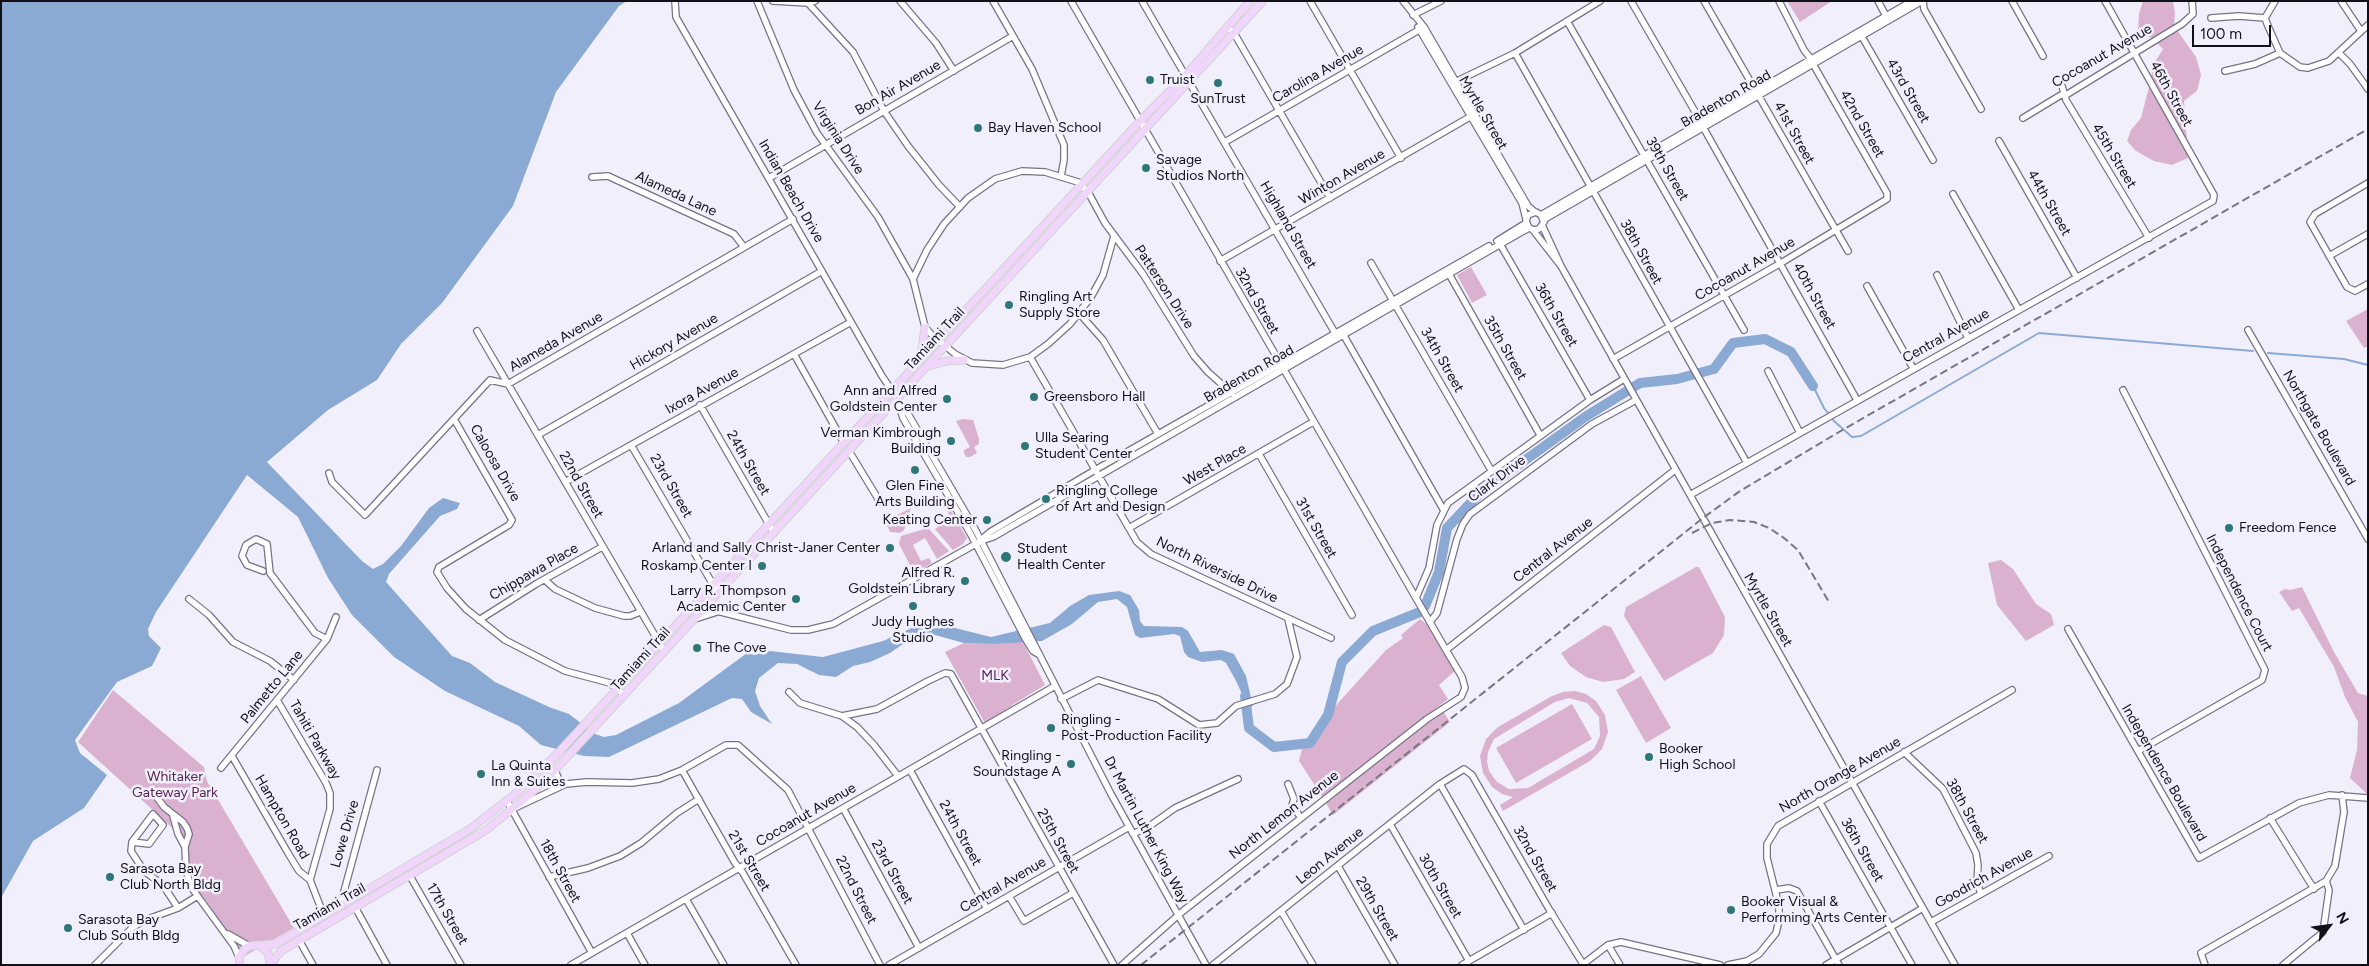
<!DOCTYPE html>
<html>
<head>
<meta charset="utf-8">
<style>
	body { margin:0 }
	#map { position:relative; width:2369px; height:966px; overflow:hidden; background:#f2effd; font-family:Figtree,sans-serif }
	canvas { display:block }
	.frame { position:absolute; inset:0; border:2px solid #110f17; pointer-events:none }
	.north { position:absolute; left:2304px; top:901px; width:50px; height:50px; -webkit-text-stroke:4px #f2effd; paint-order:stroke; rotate:60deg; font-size:14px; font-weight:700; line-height:20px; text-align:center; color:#110f17 }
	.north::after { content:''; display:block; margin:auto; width:18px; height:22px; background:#110f17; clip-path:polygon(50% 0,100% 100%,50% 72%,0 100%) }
	.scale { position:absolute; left:2192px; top:25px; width:79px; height:22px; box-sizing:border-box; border:2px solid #110f17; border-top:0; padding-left:6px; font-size:15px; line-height:18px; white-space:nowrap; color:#110f17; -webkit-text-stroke:4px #f2effd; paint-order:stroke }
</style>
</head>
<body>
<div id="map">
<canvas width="2369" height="966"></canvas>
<div class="frame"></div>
<div class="north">N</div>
<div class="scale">100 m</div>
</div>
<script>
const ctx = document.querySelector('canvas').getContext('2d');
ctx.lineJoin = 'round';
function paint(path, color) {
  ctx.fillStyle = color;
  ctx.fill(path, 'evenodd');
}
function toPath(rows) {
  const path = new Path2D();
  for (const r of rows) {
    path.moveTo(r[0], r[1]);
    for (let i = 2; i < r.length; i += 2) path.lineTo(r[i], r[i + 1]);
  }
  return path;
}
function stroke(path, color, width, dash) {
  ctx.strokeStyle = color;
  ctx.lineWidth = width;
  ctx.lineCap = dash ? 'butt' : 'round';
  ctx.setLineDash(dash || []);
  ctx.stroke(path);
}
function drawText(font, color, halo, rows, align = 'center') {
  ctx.font = font + ' Figtree,sans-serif';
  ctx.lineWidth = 5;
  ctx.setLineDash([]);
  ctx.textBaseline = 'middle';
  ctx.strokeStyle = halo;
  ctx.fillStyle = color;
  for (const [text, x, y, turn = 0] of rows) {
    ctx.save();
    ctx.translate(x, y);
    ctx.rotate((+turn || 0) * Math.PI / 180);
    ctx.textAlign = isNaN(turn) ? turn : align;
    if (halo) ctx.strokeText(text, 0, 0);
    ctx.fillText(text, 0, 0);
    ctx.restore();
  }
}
paint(toPath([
	[1787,1,1832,1,1800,22],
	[2143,1,2173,1,2175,13,2174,26,2153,39,2138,30,2139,14],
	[2177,30,2196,57,2201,75,2197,91,2184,101,2187,142,2151,77,2153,65,2163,49,2157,43],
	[2149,87,2188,155,2188,158,2172,165,2154,161,2136,151,2127,141,2131,130,2141,118],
	[1471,267,1487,295,1472,303,1457,275],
	[2368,309,2368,346,2364,348,2346,321],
	[963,419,973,420,979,439,979,444,974,447,977,453,970,457,966,457,964,453,964,450,970,447,956,421],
	[949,507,967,538,963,544,953,550,935,529,950,518,947,509],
	[911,508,904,530,900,533,890,532,885,521],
	[928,528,949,551,937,559,925,538,913,545,921,561,929,558,932,563,914,573,899,544,901,536],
	[2001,560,2013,569,2036,604,2051,614,2054,625,2026,641,1997,605,1988,563],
	[1696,567,1699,567,1725,617,1724,635,1713,653,1664,681,1624,616,1626,607],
	[2302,587,2334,652,2358,693,2368,696,2368,795,2350,778,2357,750,2358,722,2345,697,2334,667,2299,608,2292,611,2279,592,2285,589,2290,590],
	[1420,619,1429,626,1455,671,1439,685,1448,699,1323,798,1299,761,1302,749,1311,733,1386,650,1403,638,1401,635],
	[1604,625,1611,627,1635,672,1624,679,1603,682,1586,677,1570,666,1561,653],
	[1021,638,1045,685,1014,704,986,725,945,652,964,643,994,644],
	[1641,676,1671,728,1646,743,1616,690],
	[113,690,204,767,207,781,294,928,243,957,208,903,197,891,179,834,78,742],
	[1575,691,1586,694,1596,701,1605,715,1608,732,1602,749,1590,761,1503,811,1500,805,1513,797,1502,794,1492,787,1483,773,1480,756,1486,739,1498,727,1552,696,1563,692],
	[1569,698,1587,703,1599,717,1600,736,1594,749,1528,788,1509,789,1497,782,1489,771,1487,761,1488,752,1494,739,1555,702],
	[1572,704,1592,739,1516,783,1496,748],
	[1443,711,1450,722,1333,815,1326,803]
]), '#dab2d0');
paint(toPath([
	[1,1,627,1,619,6,556,92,513,206,442,303,401,344,377,380,328,410,267,462,362,561,373,569,383,564,401,546,429,508,443,498,460,503,457,509,440,516,389,574,386,582,452,656,470,663,495,682,549,707,569,714,595,734,604,737,616,735,679,703,747,653,754,655,770,651,823,657,883,641,927,621,991,637,1050,623,1070,606,1089,595,1119,591,1130,595,1139,610,1140,621,1144,626,1182,627,1188,631,1200,652,1222,650,1234,654,1246,676,1253,706,1245,708,1244,698,1235,679,1226,663,1221,660,1202,662,1188,657,1184,652,1180,636,1174,634,1140,638,1135,635,1127,607,1117,599,1098,602,1072,624,1042,641,994,644,964,643,935,635,917,638,903,644,890,653,870,662,853,666,836,677,819,675,797,664,778,663,759,678,755,691,760,706,772,724,751,712,742,699,732,698,609,757,584,756,541,745,519,726,445,691,394,657,352,615,328,578,298,517,247,475,156,612,148,629,149,636,161,648,152,666,117,682,75,740,80,753,107,775,84,808,33,841,1,898]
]), '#8baad3');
stroke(toPath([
	[2268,353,2344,359,2368,365],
	[1813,386,1824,408,1834,421,1852,437,1861,436,2039,333,2253,351]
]), '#8baad3', 2);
stroke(toPath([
	[1425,606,1439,572,1447,528,1481,492,1585,417,1640,383,1677,379,1714,369,1733,343,1765,339,1791,352,1813,386],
	[1245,696,1249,728,1274,747,1310,743,1328,715,1342,662,1373,631,1420,612]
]), '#8baad3', 10);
const minor = toPath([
	[675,1,676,17,882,376,908,414,975,529,1111,794,1206,965],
	[757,1,794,90,817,133,878,217,913,279],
	[773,1,808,3,815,1],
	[900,1,936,43,954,71],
	[993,1,1032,69,1064,145,1064,160,1061,176],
	[1071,1,1446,650,1462,677,1465,688,1461,697,1427,719,1183,911,1122,965],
	[1142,1,1335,333],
	[1310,1,1401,158],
	[1403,1,1424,27,1528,206,1535,212],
	[1631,1,1701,122],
	[1704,1,1848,251],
	[1779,1,1804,50,1811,59],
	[1878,1,1886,16],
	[1923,1,1924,9,1981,109],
	[2012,1,2043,56],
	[2275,1,2265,18,2268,26,2280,53,2300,67,2308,68,2329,61,2368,25],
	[2341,1,2361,31],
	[808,3,853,52,884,111,908,146,939,185,960,207],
	[1413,15,1441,1],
	[2211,18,2239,16,2265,18],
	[1567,21,1744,330],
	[1227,27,1234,33,1330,198],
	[1418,27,1522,203,1526,219],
	[1861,35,1933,160],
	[1515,53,1747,463],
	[2339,53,2350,64,2368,89],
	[2225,71,2255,64,2280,53],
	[1453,83,1515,53,1600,1],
	[2062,86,2066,100,2149,238],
	[2023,118,2061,95,2066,95,2182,24,2193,14,2192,1],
	[1703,127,1857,400],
	[1999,141,2077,278],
	[1225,142,1424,27],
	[592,177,608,176,734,234,744,247],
	[769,178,1013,36],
	[2368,183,2315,214,2310,222,2347,287,2355,291,2368,284],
	[1953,194,2019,310],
	[1541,215,1912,1],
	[1543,220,1922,1],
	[1542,225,1560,264],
	[1533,230,1561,266,1955,965],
	[1114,236,1103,275,1091,297,1070,324,1048,344,1030,357,1003,365,972,363,955,354,931,334,925,327,913,279,927,250,944,224,968,198,995,179,1022,171,1045,172,1078,182,1088,192,1105,223,1143,274,1194,356,1208,372,1235,396],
	[1497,241,1526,223],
	[1500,244,1590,400],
	[2329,256,2368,234],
	[1220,261,1475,114],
	[1371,263,1491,470],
	[1449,274,1540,435],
	[1937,275,1968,338],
	[1867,286,1913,368],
	[1079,313,1103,340,1158,434],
	[2248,330,2368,539],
	[477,331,664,651],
	[1343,334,1443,509],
	[794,354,844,443],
	[1030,357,1137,542,1151,554,1331,638],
	[1613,359,1781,263,1887,199,1887,193,1813,64],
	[1768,371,1800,433],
	[2123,390,2265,670,2262,680,2138,751],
	[700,405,774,533],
	[899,406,903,418,970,533,1025,638,1033,651,1038,654],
	[454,419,512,520,509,525,439,567,437,572,447,588,466,609,505,640,565,671,610,683,624,695],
	[538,435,822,271],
	[631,445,718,593],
	[849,451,880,502],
	[1259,454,1352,615],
	[329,473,332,482,365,515,490,380,508,384,793,219],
	[565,482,851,322],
	[1690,495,2213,201,2214,195,2105,1],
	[1129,528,1313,422],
	[982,539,990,532,1095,470,1489,246],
	[263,571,247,565,242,556,246,545,256,539,267,544,270,573,315,633,327,639],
	[545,580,555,589,595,608,624,616,630,616,640,612],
	[1416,598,1429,568,1437,525,1448,503,1590,400,1624,379],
	[189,599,209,615,233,642,270,661,294,680],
	[690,610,704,608,721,612,791,630,808,630,833,624,981,541,993,537,1518,234,1529,228,1534,230,1539,229,1544,222,1541,215,1536,212,1528,215,1526,221,1529,228],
	[695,619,717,612],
	[479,620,536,584,602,547],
	[1430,622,1437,613,1457,539,1463,524,1470,514,1592,424,1636,400],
	[2068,629,2199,858,2299,803,2329,795,2368,798],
	[1446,650,1675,470],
	[789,692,800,703,842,716,857,727,874,745,898,776],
	[1061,699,1098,680,1158,699,1199,725,1217,723,1236,706,1275,694,1287,684,1297,657,1288,619],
	[277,700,326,783,330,793,330,809,310,880],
	[842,716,877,709,928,681,945,673,951,674,1114,965],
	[1904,752,1943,789,1976,853,1978,865,1977,882,1981,894],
	[232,756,288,853,299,871,310,880,324,916],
	[221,768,327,639,336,617],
	[555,770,559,780,566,784],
	[682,770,735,863,743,873,796,965],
	[910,770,987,909],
	[1288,784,1294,799,1292,805,1301,818],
	[1440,784,1524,930],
	[153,792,164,807,183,822,187,828,189,834,185,847,186,870,191,887,234,946,239,957],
	[507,801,592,953],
	[1819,801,1912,965],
	[517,807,566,784,587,782,632,783,659,779,682,770,726,745,738,745,788,790,880,965],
	[843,808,919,948],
	[173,816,178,834,185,847],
	[2270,818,2314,889],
	[1390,824,1469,961],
	[1133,834,1151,825,1175,808,1238,779],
	[132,842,149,844,163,825,153,814,132,842,131,851,144,871,163,885,178,908],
	[1338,866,1395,965],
	[410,876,461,965],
	[549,877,588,868,620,856,641,843,677,813,699,799],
	[1776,890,1789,888,1797,891,1839,965],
	[1009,896,1024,921,1073,893],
	[686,899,724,965],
	[340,906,377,770],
	[355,907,387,965],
	[1281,911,1313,965],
	[1931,922,2049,856],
	[627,933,645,965],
	[228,934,249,946],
	[299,940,313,965],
	[1608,945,1620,965],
	[95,965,133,927,145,920,178,908,196,897],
	[571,965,1055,686],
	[889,965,1129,827],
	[1213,965,1440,784,1464,769,1472,775,1549,909,1583,964],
	[1462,965,1552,913],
	[1582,965,1608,945,1621,942,1720,965],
	[1728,965,1747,961,1759,954,1776,933,1779,920,1779,906,1767,858,1767,844,1778,826,2012,690],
	[1826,965,1923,908],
	[2205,965,2201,953,2326,881,2335,866,2344,812,2342,795],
	[2283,965,2323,932,2329,890,2326,881]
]);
const major = toPath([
	[921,356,925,327],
	[929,366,947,361,964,360],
	[260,946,268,953,270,962],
	[240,965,239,957,245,949,249,946,276,944,470,829,519,791,559,752,1140,121,1185,76,1250,1],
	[270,965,281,951,486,830,529,795,555,770,1263,1]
]);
stroke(minor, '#777287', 8);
stroke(major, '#d4d4d5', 9);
stroke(minor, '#fff', 5.5);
stroke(major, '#efd6fa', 7);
stroke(toPath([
	[1692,533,1712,523,1730,520,1754,522,1769,528,1784,538,1798,550,1829,602],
	[1141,965,1703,518,1740,491,1839,432,2368,129]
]), '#787681', 2, [8, 4]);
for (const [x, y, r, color] of [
	[1150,80,5,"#2d7778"],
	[1218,83,5,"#2d7778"],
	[978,128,5,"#2d7778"],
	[1146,168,5,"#2d7778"],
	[1009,305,5,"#2d7778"],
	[1034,397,5,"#2d7778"],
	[947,399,5,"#2d7778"],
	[951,441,5,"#2d7778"],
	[1025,446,5,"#2d7778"],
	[915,470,5,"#2d7778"],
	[1046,499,5,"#2d7778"],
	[987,520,5,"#2d7778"],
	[2229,528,5,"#2d7778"],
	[890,548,5,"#2d7778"],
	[1006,557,6,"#2d7778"],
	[762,566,5,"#2d7778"],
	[965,581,5,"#2d7778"],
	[796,599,5,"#2d7778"],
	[913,606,5,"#2d7778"],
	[697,648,5,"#2d7778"],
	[1051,728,5,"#2d7778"],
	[1649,757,5,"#2d7778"],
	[1071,764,5,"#2d7778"],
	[481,774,5,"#2d7778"],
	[110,877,5,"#2d7778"],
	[1731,910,5,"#2d7778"],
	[68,928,5,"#2d7778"]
]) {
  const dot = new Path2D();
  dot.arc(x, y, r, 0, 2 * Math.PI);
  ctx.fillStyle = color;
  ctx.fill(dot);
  stroke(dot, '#f2effd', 2);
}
drawText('14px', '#110f17', '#f2effd', [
	["Cocoanut Avenue",2102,56,-30],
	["Carolina Avenue",1318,74,-30],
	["Bon Air Avenue",898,88,-30],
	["43rd Street",1908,91,60],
	["46th Street",2171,94,61],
	["Bradenton Road",1726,99,-30],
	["Myrtle Street",1483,113,60],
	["42nd Street",1862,124,60],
	["41st Street",1794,133,61],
	["Virginia Drive",838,138,57],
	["45th Street",2114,156,59],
	["39th Street",1667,169,60],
	["Winton Avenue",1342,177,-30],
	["Indian Beach Drive",791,191,60],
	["Alameda Lane",676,194,25],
	["44th Street",2049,203,60],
	["Highland Street",1288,225,60],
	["38th Street",1641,252,61],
	["Cocoanut Avenue",1745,269,-30],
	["Patterson Drive",1164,287,57],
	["40th Street",1814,296,61],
	["32nd Street",1257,301,60],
	["36th Street",1556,315,60],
	["Central Avenue",1946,336,-29],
	["Tamiami Trail",935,339,-47],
	["Alameda Avenue",556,342,-30],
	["Hickory Avenue",674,342,-30],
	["35th Street",1505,348,60],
	["34th Street",1442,360,60],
	["Bradenton Road",1249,374,-30],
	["Ixora Avenue",702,391,-29],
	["Northgate Boulevard",2319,428,60],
	["Caloosa Drive",495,463,60],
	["24th Street",748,463,60],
	["West Place",1215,465,-30],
	["Clark Drive",1497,479,-37],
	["22nd Street",581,485,60],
	["23rd Street",671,486,60],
	["31st Street",1316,528,60],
	["Central Avenue",1553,550,-38],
	["North Riverside Drive",1217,570,26],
	["Chippawa Place",534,572,-30],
	["Independence Court",2239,593,63],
	["Myrtle Street",1768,610,60],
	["Tamiami Trail",641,659,-48],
	["Palmetto Lane",272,687,-51],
	["Tahiti Parkway",315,740,60],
	["Independence Boulevard",2164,773,60],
	["North Orange Avenue",1840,775,-30],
	["38th Street",1967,811,61],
	["Cocoanut Avenue",806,815,-30],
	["North Lemon Avenue",1284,815,-38],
	["Hampton Road",282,817,60],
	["Dr Martin Luther King Way",1146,830,62],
	["24th Street",960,833,61],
	["Lowe Drive",345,834,-74],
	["25th Street",1058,841,61],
	["36th Street",1862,850,60],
	["Leon Avenue",1330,856,-39],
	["32nd Street",1535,859,60],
	["21st Street",749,861,59],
	["18th Street",560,871,61],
	["23rd Street",892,872,61],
	["Goodrich Avenue",1984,878,-29],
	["Central Avenue",1003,885,-30],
	["30th Street",1440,886,60],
	["22nd Street",856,890,63],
	["Tamiami Trail",330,907,-30],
	["29th Street",1377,909,60],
	["17th Street",447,914,60]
]);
drawText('14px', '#110f17', '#f2effd', [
	["Truist",1160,80],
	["SunTrust",1218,99,"center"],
	["Bay Haven School",988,128],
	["Savage",1156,160],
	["Studios North",1156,176],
	["Ringling Art",1019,297],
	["Supply Store",1019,313],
	["Ann and Alfred",937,391,"right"],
	["Goldstein Center",937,407,"right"],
	["Greensboro Hall",1044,397],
	["Verman Kimbrough",941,433,"right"],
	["Building",941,449,"right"],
	["Ulla Searing",1035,438],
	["Student Center",1035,454],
	["Glen Fine",915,486,"center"],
	["Arts Building",915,502,"center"],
	["Ringling College",1056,491],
	["of Art and Design",1056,507],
	["Keating Center",977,520,"right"],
	["Freedom Fence",2239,528],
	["Arland and Sally Christ-Janer Center",880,548,"right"],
	["Student",1017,549],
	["Health Center",1017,565],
	["Roskamp Center I",752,566,"right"],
	["Alfred R.",955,573,"right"],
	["Goldstein Library",955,589,"right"],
	["Larry R. Thompson",786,591,"right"],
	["Academic Center",786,607,"right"],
	["Judy Hughes",913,622,"center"],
	["Studio",913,638,"center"],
	["The Cove",707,648],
	["Ringling -",1061,720],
	["Post-Production Facility",1061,736],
	["Booker",1659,749],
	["High School",1659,765],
	["Ringling -",1061,756,"right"],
	["Soundstage A",1061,772,"right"],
	["La Quinta",491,766],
	["Inn & Suites",491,782],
	["Sarasota Bay",120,869],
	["Club North Bldg",120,885],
	["Booker Visual &",1741,902],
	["Performing Arts Center",1741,918],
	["Sarasota Bay",78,920],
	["Club South Bldg",78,936]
], 'left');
drawText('14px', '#592450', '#f2effd', [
	["MLK",995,676],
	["Whitaker",175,777],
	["Gateway Park",175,793]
]);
</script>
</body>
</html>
